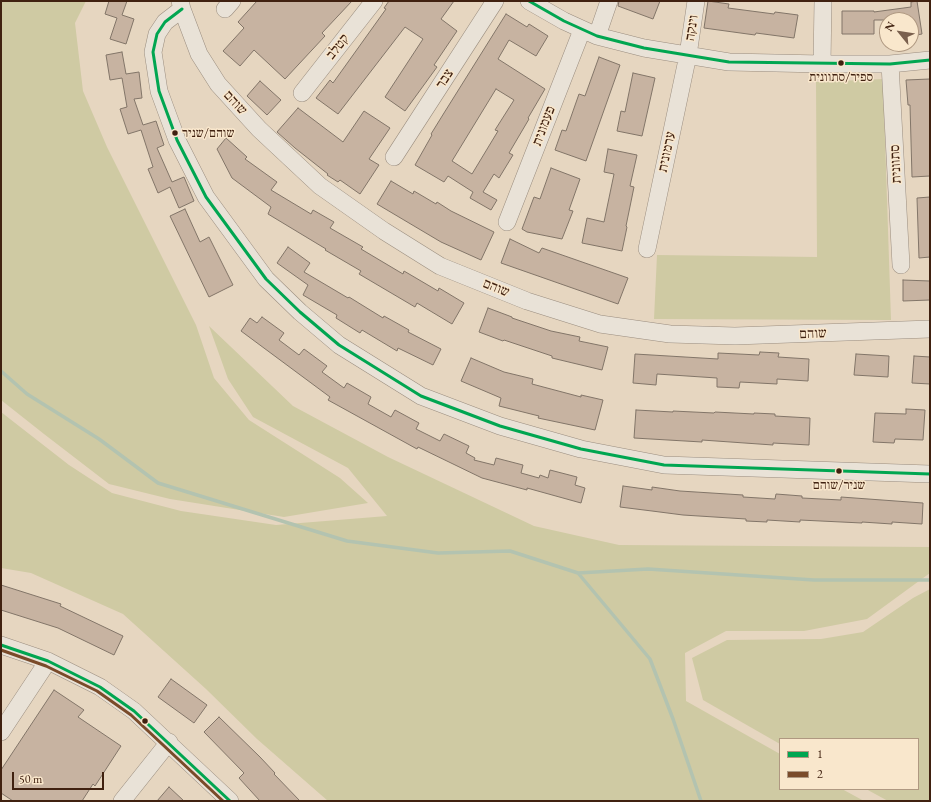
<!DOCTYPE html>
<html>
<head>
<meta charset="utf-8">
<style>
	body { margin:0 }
	#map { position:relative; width:931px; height:802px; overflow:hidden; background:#e6d6c0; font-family:"EB Garamond",serif }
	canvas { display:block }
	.frame { position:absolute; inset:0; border:2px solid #402110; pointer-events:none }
	.legend { position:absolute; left:779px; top:738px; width:140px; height:52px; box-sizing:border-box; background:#f9e7cc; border:1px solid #af9881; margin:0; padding:5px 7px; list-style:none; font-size:12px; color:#402110 }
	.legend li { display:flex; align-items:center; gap:8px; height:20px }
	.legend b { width:20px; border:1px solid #af9881 }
	.north { position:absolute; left:879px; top:12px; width:40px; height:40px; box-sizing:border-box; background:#f9e7cc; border:1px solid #af9881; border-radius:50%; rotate:300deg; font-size:11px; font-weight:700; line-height:16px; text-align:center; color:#402110 }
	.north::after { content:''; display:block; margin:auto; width:14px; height:18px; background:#7a604e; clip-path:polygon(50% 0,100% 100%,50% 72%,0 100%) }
	.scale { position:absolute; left:12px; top:772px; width:92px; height:18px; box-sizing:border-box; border:2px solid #402110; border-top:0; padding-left:5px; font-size:12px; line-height:14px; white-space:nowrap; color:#402110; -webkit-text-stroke:3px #f9e7cc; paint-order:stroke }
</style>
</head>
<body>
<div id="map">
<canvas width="931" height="802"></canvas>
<div class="frame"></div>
<ul class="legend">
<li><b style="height:5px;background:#00a651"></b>1</li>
<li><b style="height:5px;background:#7a4b2a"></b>2</li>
</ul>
<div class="north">N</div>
<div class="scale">50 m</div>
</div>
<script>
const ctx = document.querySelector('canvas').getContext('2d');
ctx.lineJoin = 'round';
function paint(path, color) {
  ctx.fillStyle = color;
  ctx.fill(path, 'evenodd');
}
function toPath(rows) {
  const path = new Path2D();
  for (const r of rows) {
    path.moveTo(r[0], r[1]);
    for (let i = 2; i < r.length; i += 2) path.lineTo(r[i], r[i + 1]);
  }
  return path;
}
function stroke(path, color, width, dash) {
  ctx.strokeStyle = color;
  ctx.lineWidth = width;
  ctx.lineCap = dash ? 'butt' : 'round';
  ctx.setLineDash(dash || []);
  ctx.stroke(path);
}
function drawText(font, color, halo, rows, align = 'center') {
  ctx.font = font + ' "EB Garamond","Frank Ruhl Libre",serif';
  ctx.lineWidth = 3;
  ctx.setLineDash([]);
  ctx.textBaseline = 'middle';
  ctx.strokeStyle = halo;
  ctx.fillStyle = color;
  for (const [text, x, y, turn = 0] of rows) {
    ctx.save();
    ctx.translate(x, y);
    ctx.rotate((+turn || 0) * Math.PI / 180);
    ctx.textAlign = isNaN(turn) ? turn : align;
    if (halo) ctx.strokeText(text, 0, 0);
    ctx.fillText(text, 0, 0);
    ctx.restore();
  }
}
paint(toPath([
	[1,1,86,1,75,23,83,91,107,147,196,325,214,378,249,420,340,478,368,503,284,517,170,499,109,484,44,434,1,400],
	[883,79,891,320,654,319,657,255,817,257,816,82],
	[209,326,293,406,388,457,534,526,619,545,930,547,930,573,867,619,804,631,726,631,685,653,686,701,780,754,780,789,842,789,864,801,328,801,257,739,206,689,123,614,31,573,1,568,1,412,69,465,112,493,181,511,276,525,387,516,348,468,253,417,228,379],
	[930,589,930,801,888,801,866,789,918,789,918,739,780,739,780,744,703,700,692,658,727,640,821,639,863,632,913,598]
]), '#cfcaa3');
stroke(toPath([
	[1,371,27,394,99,439,158,483,347,541,438,553,510,551,578,573,648,569,814,580,930,580],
	[578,573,650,659,673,719,701,801]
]), '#b3c3b0', 3.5);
const building = toPath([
	[109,1,127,1,122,15,134,19,126,44,110,39,117,18,105,14,109,1],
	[257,1,352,1,322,33,325,36,285,79,254,50,240,66,223,51,244,28,238,22,257,1],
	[389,1,454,1,441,19,457,31,434,65,437,67,405,111,385,97,423,39,405,27,338,114,316,98,330,80,333,83,386,9,384,8,389,1],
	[619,1,660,1,653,19,618,6,619,1],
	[708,1,729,4,728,8,774,14,775,12,798,15,794,38,756,33,755,35,704,28,708,1],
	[917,1,922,34,911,36,911,20,874,20,874,34,842,34,842,11,874,11,874,12,911,7,911,2,917,1],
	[506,14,527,27,529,24,548,36,536,56,509,40,498,59,545,89,528,118,529,119,509,153,513,155,499,178,494,174,483,192,497,200,491,210,470,198,473,192,448,176,444,182,415,165,432,135,431,134,444,113,506,14],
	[496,89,514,100,495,130,498,131,472,174,452,161,496,89],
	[122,52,126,74,139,72,142,98,134,99,143,125,156,121,164,145,157,148,172,182,184,177,194,201,179,208,170,187,158,193,148,169,153,167,141,130,128,134,120,109,127,107,122,78,110,80,106,55,122,52],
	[599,57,620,65,586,161,555,150,562,130,566,131,579,94,585,96,599,57],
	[633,73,655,78,642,136,617,131,621,111,625,112,633,73],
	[930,79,930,176,912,177,910,105,908,105,906,80,930,79],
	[260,81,281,100,267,115,247,96,260,81],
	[298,108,343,142,364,111,390,128,369,159,379,165,360,194,340,180,338,182,327,175,328,174,295,148,277,132,298,108],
	[226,138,247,157,245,159,277,182,271,190,311,214,313,210,334,222,330,228,363,247,361,249,403,274,404,271,438,291,439,288,464,303,452,324,417,303,415,307,359,274,361,271,325,250,326,249,268,214,271,207,232,178,217,149,226,138],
	[608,149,637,155,630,186,634,187,626,226,627,227,622,251,582,243,587,218,604,222,614,174,604,172,608,149],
	[551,168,580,179,569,210,573,211,562,239,527,232,522,229,534,197,540,199,551,168],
	[391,181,413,194,414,191,436,204,437,202,451,211,494,232,481,260,441,242,377,204,391,181],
	[930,197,930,257,919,258,917,198,930,197],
	[185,209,200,242,209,237,233,285,209,297,170,216,185,209],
	[510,239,539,253,542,248,628,278,618,304,501,263,510,239],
	[288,247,310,263,304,272,348,298,349,297,383,318,384,316,409,330,408,332,441,349,433,365,398,348,397,351,362,330,360,333,336,318,337,315,303,295,308,285,277,263,288,247],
	[903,280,930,281,930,300,903,301,903,280],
	[488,308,512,317,512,318,551,331,580,337,579,341,608,347,602,370,552,358,552,356,504,340,503,341,479,332,488,308],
	[262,317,284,333,279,340,299,355,304,349,327,366,322,372,344,388,347,383,371,397,368,404,391,417,395,410,419,423,416,429,440,441,444,434,469,446,466,453,475,458,474,460,494,465,496,458,523,465,521,473,539,478,540,475,548,478,550,470,577,477,575,485,585,488,581,503,527,488,527,490,482,478,418,447,417,449,328,400,330,397,241,331,250,318,257,323,262,317],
	[760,352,779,353,778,357,809,359,808,381,777,379,777,384,740,382,739,388,717,387,717,378,657,374,656,385,633,383,635,354,718,359,718,353,759,355,760,352],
	[856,354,889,356,888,377,854,375,856,354],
	[914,356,930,357,930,384,912,383,914,356],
	[471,358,504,372,533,379,532,384,581,397,581,395,603,400,595,430,538,418,539,416,499,406,501,398,461,381,471,358],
	[906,409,925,410,923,440,895,439,894,443,873,442,875,413,906,414,906,409],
	[636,410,673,412,673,411,714,413,715,412,754,414,754,413,775,414,775,416,810,418,809,445,773,443,773,445,702,440,702,442,634,438,636,410],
	[623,486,652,490,652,487,680,491,743,495,743,497,775,499,776,494,802,496,802,498,841,500,841,497,923,503,922,524,892,522,892,524,862,522,862,523,800,520,800,522,767,520,767,522,746,521,746,519,683,515,652,511,620,507,623,486],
	[1,585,61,604,60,606,123,636,114,655,58,628,1,610,1,585],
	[171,679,207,705,194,723,158,697,171,679],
	[54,690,84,710,78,717,121,746,95,786,93,784,82,801,13,801,1,793,1,770,54,690],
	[219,717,260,757,275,773,274,774,300,801,260,801,239,778,244,773,204,732,219,717],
	[169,787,184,801,157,801,169,787]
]);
paint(building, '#c7b3a1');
stroke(building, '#827568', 1);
const minor = toPath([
	[180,1,182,9,199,54,218,84,259,129,320,186,384,231,440,266,527,301,600,324,670,334,735,336,930,329],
	[529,1,564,21,597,36,644,48,729,62,822,64,890,64,930,60],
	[182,9,165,22,157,34,153,52,159,91,177,140,206,197,266,279,300,312,339,345,421,396,500,426,581,449,664,465,930,474],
	[225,9,232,1],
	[597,36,609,1],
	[822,64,823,1],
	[890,64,901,265],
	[302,93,374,1],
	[394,157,495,1],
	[507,222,582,30],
	[647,249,688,55,696,1],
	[1,645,48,661,100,687,134,711,230,801],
	[1,732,48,661],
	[122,801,169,742]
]);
stroke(minor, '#9a8d7f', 18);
stroke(minor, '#e9e2d7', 17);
stroke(toPath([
	[529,1,564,21,597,36,644,48,729,62,890,64,930,60],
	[182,9,165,22,157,34,153,52,159,91,177,140,206,197,266,279,300,312,339,345,421,396,500,426,581,449,664,465,930,474],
	[1,645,48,661,100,687,134,711,230,801]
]), '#00a651', 3);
stroke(toPath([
	[1,650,46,666,97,691,131,715,223,801]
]), '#7a4b2a', 3);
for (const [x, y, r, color] of [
	[841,63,3.5,"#402110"],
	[175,133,3.5,"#402110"],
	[839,471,3.5,"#402110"],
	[145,721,3.5,"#402110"]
]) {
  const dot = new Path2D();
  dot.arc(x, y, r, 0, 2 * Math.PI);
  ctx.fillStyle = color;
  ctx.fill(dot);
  stroke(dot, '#f9e7cc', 1.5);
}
drawText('13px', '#402110', '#f9e7cc', [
	["ספיר/סתוונית",841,77],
	["שוהם/שניר",182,133,"left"],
	["שניר/שוהם",839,485]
]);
drawText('14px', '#402110', '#f9e7cc', [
	["וינקה",692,28,-81],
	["קטלב",338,47,-52],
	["צבר",445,79,-57],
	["שוהם",235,103,47],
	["פעמונית",544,126,-69],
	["ערמונית",667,152,-78],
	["סתוונית",896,164,-93],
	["שוהם",496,288,22],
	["שוהם",813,334,-2]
]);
</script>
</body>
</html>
